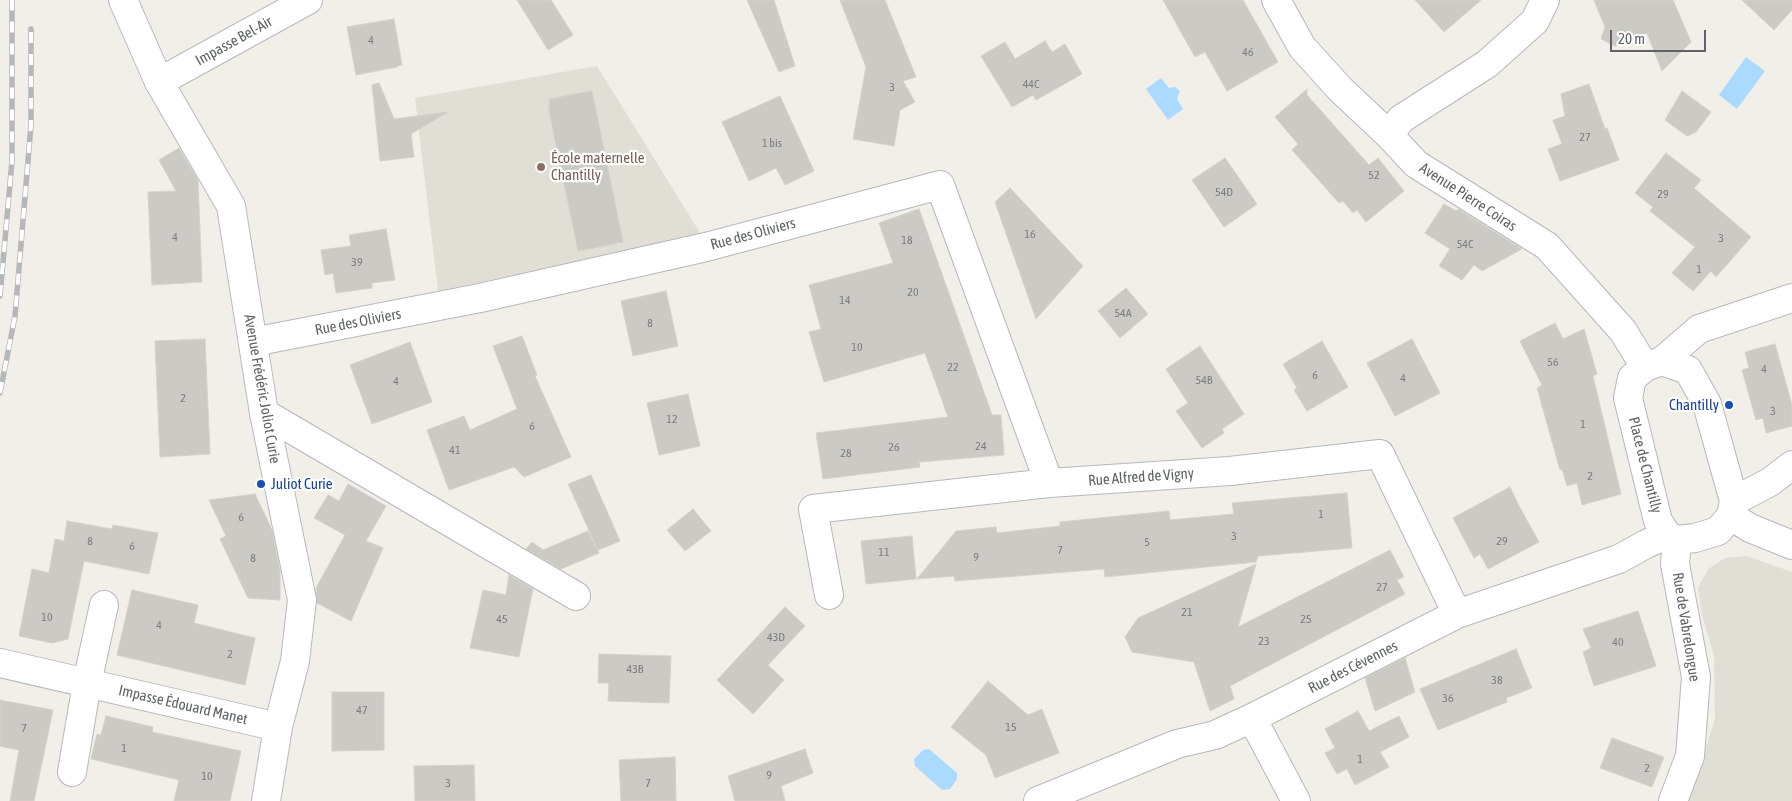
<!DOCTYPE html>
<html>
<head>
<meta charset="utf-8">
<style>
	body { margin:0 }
	#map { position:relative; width:1792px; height:801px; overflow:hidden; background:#f1efe8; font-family:"Asap Condensed",sans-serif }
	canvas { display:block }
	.scale { position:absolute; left:1610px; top:30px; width:96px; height:22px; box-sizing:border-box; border:2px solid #5f6368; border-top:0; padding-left:6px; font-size:15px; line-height:18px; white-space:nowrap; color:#5f6368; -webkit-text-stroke:4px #fff; paint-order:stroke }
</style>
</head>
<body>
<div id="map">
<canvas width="1792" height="801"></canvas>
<div class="scale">20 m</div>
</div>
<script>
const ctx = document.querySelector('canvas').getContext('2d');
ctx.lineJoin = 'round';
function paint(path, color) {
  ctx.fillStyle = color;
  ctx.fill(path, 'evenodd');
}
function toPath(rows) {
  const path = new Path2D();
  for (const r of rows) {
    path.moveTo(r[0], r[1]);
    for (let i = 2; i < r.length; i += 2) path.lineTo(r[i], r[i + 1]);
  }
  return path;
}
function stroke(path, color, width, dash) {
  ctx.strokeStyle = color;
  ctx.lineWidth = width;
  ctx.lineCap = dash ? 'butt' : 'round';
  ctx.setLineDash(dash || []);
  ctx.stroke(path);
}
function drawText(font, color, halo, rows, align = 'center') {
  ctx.font = font + ' "Asap Condensed",sans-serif';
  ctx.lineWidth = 4.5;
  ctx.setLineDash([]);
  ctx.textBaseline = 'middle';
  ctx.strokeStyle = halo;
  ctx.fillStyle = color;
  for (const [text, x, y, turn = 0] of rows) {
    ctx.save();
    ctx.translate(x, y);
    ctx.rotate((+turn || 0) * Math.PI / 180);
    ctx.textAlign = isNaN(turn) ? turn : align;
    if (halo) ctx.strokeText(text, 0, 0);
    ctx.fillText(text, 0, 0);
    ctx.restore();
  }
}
paint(toPath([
	[597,66,702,236,438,291,415,98],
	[1747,556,1792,572,1792,801,1689,801,1715,719,1714,656,1702,615,1698,588,1708,569,1725,558]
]), '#e1ded6');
paint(toPath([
	[1746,57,1765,71,1737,109,1719,95],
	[1161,78,1169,88,1175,87,1180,91,1177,99,1183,109,1168,120,1146,89],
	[929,749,957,773,957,779,950,789,942,790,915,766,914,759,923,750]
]), '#aadaff');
const building = toPath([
	[517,0,551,0,573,35,548,50,517,0],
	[747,0,774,0,795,66,779,72,747,0],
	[840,0,885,0,916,77,903,81,915,102,900,110,894,146,853,139,866,67,840,0],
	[1163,0,1243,0,1278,62,1227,91,1205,52,1195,57,1163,0],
	[1415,0,1481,0,1444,32,1415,0],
	[1594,0,1673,0,1691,42,1662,71,1647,33,1615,46,1601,39,1605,27,1594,0],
	[1742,0,1792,0,1792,10,1774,30,1742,0],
	[394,19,402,65,397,66,397,67,356,75,347,27,394,19],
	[1045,41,1052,52,1065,44,1082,74,1036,100,1033,95,1012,107,981,56,1005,42,1015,59,1045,41],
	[379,83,394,119,448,112,411,134,414,157,380,161,372,85,379,83],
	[1589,84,1605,129,1607,128,1619,160,1560,181,1548,149,1562,144,1553,120,1565,116,1561,94,1589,84],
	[1307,89,1307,95,1369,165,1378,158,1404,191,1366,222,1357,210,1353,213,1343,201,1339,203,1292,150,1298,144,1275,117,1307,89],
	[592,91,623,242,578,251,549,110,549,99,592,91],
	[1682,91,1711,112,1696,132,1687,136,1665,120,1682,91],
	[780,96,814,171,785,185,776,168,749,181,722,122,780,96],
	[179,148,198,180,202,282,152,285,148,192,176,191,159,160,179,148],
	[1666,153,1701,180,1694,188,1751,237,1716,277,1711,271,1693,291,1672,273,1695,247,1650,211,1653,207,1635,193,1666,153],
	[1225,158,1257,204,1224,227,1192,180,1225,158],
	[1010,188,1083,266,1036,319,995,202,1010,188],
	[1444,204,1456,211,1458,209,1522,249,1482,271,1474,265,1462,280,1439,266,1450,249,1425,233,1444,204],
	[919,209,992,415,1001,415,1004,455,919,462,920,467,823,479,816,433,948,417,925,353,824,382,809,332,821,329,809,285,893,263,879,223,919,209],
	[386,229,395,280,372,283,372,288,336,293,333,273,325,275,321,250,351,246,349,235,386,229],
	[1126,288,1148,314,1120,338,1098,311,1126,288],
	[666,291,678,346,633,356,621,301,666,291],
	[1555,323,1563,339,1584,329,1597,374,1593,376,1621,494,1582,505,1577,483,1567,486,1562,469,1560,470,1537,388,1542,385,1520,341,1555,323],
	[522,336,537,375,535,376,571,457,524,477,514,467,449,490,427,430,464,416,470,430,517,409,493,346,522,336],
	[205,339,210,454,160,457,155,341,205,339],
	[1412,339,1440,393,1395,416,1367,363,1412,339],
	[1322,341,1348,387,1307,411,1294,390,1297,388,1283,364,1322,341],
	[410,342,432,402,372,424,350,365,410,342],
	[1775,344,1792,405,1792,426,1766,433,1763,418,1756,420,1742,370,1749,368,1745,352,1775,344],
	[1200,346,1244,414,1222,429,1224,433,1202,448,1176,411,1188,403,1166,369,1200,346],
	[688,394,700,446,659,455,647,403,688,394],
	[591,475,620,541,598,550,568,484,591,475],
	[348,484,386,506,366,541,383,548,351,621,317,603,316,588,345,535,314,518,328,495,339,501,348,484],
	[1510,487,1519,506,1539,542,1488,569,1480,554,1474,558,1453,518,1510,487],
	[1347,493,1352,548,1258,556,1256,562,1105,577,1104,569,955,581,954,576,917,579,956,531,996,527,997,533,1060,526,1060,522,1169,511,1170,520,1234,514,1232,503,1347,493],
	[255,494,272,530,280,571,280,600,248,598,220,539,226,536,209,500,255,494],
	[693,509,711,531,685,551,667,530,693,509],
	[67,521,112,529,113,525,158,533,149,574,84,561,68,639,52,643,19,636,32,569,49,573,55,539,64,541,67,521],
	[588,531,599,553,561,569,526,549,532,542,543,550,588,531],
	[912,536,916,579,866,584,861,541,912,536],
	[1390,550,1404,577,1397,580,1405,594,1230,686,1234,699,1210,711,1194,662,1132,652,1125,637,1138,618,1256,564,1238,627,1390,550],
	[509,575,533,589,519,657,470,648,483,590,506,595,509,575],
	[132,590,198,605,194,623,255,638,245,685,117,655,132,590],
	[785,607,805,626,768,665,784,680,753,714,717,680,785,607],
	[1638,611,1656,666,1594,686,1583,652,1591,648,1583,629,1638,611],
	[1516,649,1532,688,1506,698,1507,702,1438,730,1420,689,1516,649],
	[599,654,671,656,669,703,608,701,609,683,598,683,599,654],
	[1405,658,1415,692,1375,711,1365,678,1405,658],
	[988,681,1028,715,1042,709,1059,753,995,778,986,755,951,727,988,681],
	[332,692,384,692,384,750,332,751,332,692],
	[0,700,53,710,34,801,10,801,19,750,0,746,0,700],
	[1358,711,1369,731,1399,716,1409,737,1380,752,1389,767,1355,785,1347,769,1337,774,1325,753,1335,748,1325,729,1358,711],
	[106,716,153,727,152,732,241,751,230,801,174,801,179,780,91,759,97,734,101,735,106,716],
	[1612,738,1664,757,1652,787,1600,768,1612,738],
	[805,749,813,773,781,786,785,801,735,801,728,776,805,749],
	[675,757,676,801,621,801,619,760,675,757],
	[474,765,475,801,415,801,414,766,474,765]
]);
paint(building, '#cccac5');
stroke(building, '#d6d1c6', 1);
const street = toPath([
	[1276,0,1302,47,1340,89,1389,135,1416,164,1547,246,1623,331,1645,367],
	[159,82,308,0],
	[1389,135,1401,119,1487,64,1535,21,1545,0],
	[253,342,480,298,706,247,940,185,1049,483],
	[1662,361,1688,370,1707,404,1734,501,1731,516,1718,531,1695,538,1677,540,1667,535,1658,521,1628,398,1632,378,1645,367,1662,361],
	[1662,361,1699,329,1792,298],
	[264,413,576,596],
	[1734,501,1770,482,1792,465],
	[1731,516,1750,528,1792,545],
	[829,595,813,509,1049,483,1230,471,1380,454,1457,614],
	[0,663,278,727],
	[1252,718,1296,801],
	[72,772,87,683,104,605],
	[1038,801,1177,744,1215,735,1252,718,1457,614,1619,559,1646,544,1667,535],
	[1673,801,1690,756,1696,677,1675,564,1677,540]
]);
const secondary = toPath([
	[123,0,159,82,231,206,264,413,302,600,295,661,278,727,266,801]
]);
stroke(street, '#b5b8bc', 30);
stroke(secondary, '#b6babf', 30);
stroke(street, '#fff', 28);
stroke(secondary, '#fff', 28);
const rail = toPath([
	[0,296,12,161,12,0],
	[0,393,15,316,31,125,31,29]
]);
stroke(rail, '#b6b7b8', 5.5);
stroke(rail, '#fff', 4, [11]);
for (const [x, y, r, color] of [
	[541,167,5,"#8d6e63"],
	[1729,405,5,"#1a4fb4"],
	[261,484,5,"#1a4fb4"]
]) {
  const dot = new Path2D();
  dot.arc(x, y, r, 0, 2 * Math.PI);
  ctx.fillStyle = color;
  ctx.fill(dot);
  stroke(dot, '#fff', 2);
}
drawText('12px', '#7a7d7f', null, [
	["4",371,40],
	["46",1248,52],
	["44C",1031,84],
	["3",892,87],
	["27",1585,137],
	["1 bis",772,143],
	["52",1374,175],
	["54D",1224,192],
	["29",1663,194],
	["16",1030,234],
	["4",175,237],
	["3",1721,238],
	["18",907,240],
	["54C",1465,244],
	["39",357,262],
	["1",1699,269],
	["20",913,292],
	["14",845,300],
	["54A",1123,313],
	["8",650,323],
	["10",857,347],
	["56",1553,362],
	["22",953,367],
	["4",1764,369],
	["6",1315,375],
	["4",1403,378],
	["54B",1204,380],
	["4",396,381],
	["2",183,398],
	["3",1773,411],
	["12",672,419],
	["1",1583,424],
	["6",532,426],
	["24",981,446],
	["26",894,447],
	["41",455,450],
	["28",846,453],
	["2",1590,476],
	["1",1321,514],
	["6",241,517],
	["3",1234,536],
	["8",90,541],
	["29",1502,541],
	["5",1147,542],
	["6",132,546],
	["7",1060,550],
	["11",884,552],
	["9",976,557],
	["8",253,558],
	["27",1382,587],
	["21",1187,612],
	["10",47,617],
	["45",502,619],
	["25",1306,619],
	["4",159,625],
	["43D",776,637],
	["23",1264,641],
	["40",1618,642],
	["2",230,654],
	["43B",635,669],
	["38",1497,680],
	["36",1448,698],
	["47",362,710],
	["15",1011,727],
	["7",24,728],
	["1",124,748],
	["1",1360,759],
	["2",1647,768],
	["9",769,775],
	["10",207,776],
	["3",448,783],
	["7",648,783]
]);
drawText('15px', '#5f6368', '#fff', [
	["Impasse Bel-Air",234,41,-29],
	["Avenue Pierre Coiras",1468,197,33],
	["Rue des Oliviers",753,234,-15],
	["Rue des Oliviers",358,322,-11],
	["Avenue Frédéric Joliot Curie",262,389,80],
	["Place de Chantilly",1645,465,76],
	["Rue Alfred de Vigny",1141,477,-4],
	["Rue de Vabrelongue",1686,627,81],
	["Rue des Cévennes",1353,667,-27],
	["Impasse Édouard Manet",183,705,13]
]);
drawText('15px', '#785e54', '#fff', [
	["École maternelle",551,158],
	["Chantilly",551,175]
], 'left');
drawText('15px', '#164399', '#fff', [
	["Chantilly",1719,405],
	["Juliot Curie",271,484,"left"]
], 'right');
</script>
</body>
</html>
